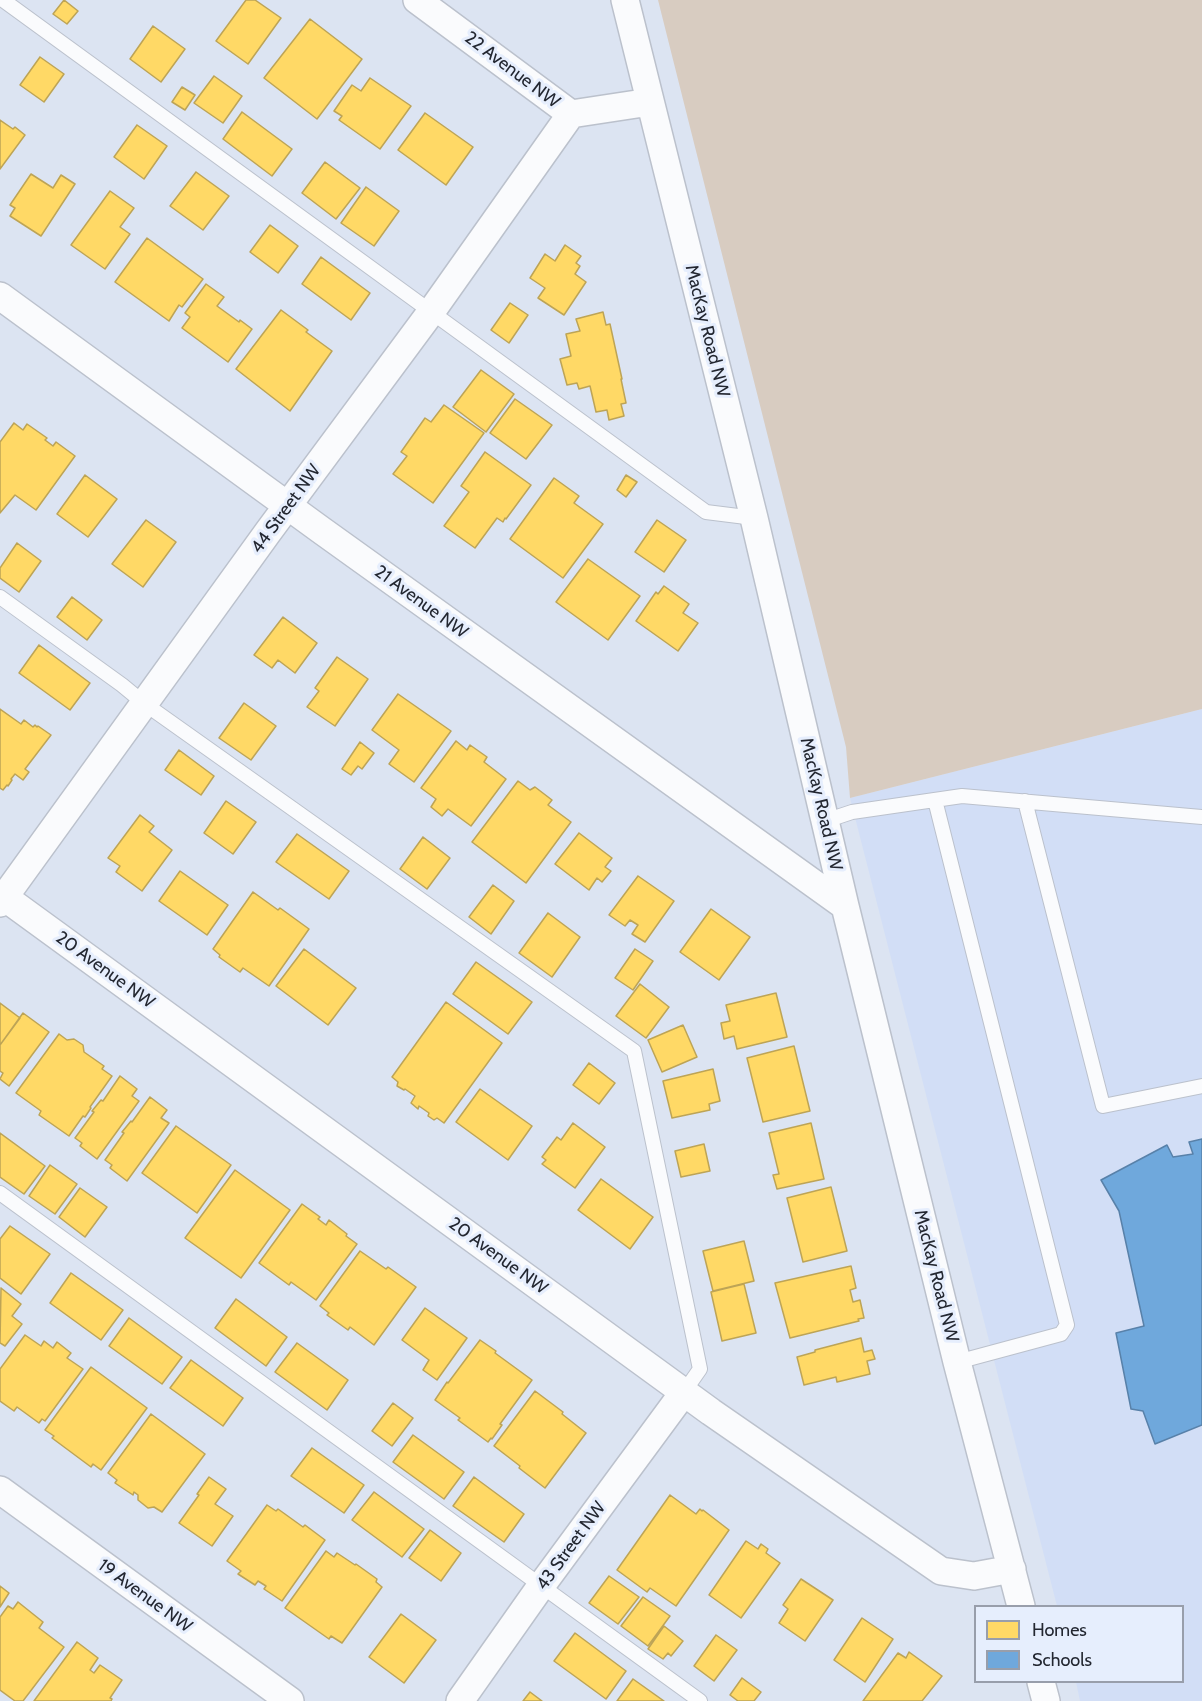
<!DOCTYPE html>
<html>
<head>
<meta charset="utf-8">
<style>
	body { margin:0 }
	#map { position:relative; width:1202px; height:1701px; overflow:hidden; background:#dce4f2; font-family:Cabin,sans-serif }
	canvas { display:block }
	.legend { position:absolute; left:974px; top:1605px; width:210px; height:78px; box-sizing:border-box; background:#e6eefd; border:2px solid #989eab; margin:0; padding:8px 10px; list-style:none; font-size:18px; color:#232731 }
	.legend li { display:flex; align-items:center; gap:12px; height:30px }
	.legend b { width:30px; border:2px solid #989eab }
</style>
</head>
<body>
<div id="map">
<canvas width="1202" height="1701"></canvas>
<ul class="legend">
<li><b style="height:16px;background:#ffd966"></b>Homes</li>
<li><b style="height:16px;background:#6fa8dc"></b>Schools</li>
</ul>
</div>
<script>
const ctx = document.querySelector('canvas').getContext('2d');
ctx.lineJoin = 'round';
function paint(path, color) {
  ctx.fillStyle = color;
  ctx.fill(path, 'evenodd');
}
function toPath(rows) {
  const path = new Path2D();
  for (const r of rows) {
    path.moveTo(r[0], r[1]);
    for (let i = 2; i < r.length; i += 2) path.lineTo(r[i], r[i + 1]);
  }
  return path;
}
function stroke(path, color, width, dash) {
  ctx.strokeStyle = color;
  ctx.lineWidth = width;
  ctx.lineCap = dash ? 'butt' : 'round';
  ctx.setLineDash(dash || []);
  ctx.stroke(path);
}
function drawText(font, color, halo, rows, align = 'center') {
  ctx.font = font + ' Cabin,sans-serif';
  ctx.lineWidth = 6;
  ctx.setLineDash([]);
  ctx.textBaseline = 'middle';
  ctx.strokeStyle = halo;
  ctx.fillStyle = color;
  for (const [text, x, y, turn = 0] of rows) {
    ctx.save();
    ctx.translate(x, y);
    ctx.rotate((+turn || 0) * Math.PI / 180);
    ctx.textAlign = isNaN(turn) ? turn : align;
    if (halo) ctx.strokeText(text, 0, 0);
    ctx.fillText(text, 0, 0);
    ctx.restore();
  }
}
paint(toPath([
	[1202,709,1202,1701,1080,1701,1076,1682,1182,1682,1182,1606,1057,1606,850,798]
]), '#d2def6');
paint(toPath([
	[658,0,1202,0,1202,709,850,798,846,747]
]), '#d8ccc1');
const homes = toPath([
	[64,0,78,11,67,24,53,14,64,0],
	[246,0,255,0,281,18,248,64,216,41,246,0],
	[310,19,362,59,317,119,264,78,310,19],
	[153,26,185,49,161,82,130,59,153,26],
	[40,57,64,74,44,102,20,85,40,57],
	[214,76,242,96,223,123,194,103,214,76],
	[370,78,411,106,380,149,339,120,342,116,334,111,352,85,361,91,370,78],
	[182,87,195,95,185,110,172,102,182,87],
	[242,112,292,149,272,176,223,139,242,112],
	[425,113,473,147,446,185,398,150,425,113],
	[0,120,13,129,15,127,25,135,0,169,0,120],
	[137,125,167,146,144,179,114,157,137,125],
	[325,162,360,188,336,219,302,193,325,162],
	[196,172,229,196,203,230,170,206,196,172],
	[31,174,53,188,61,175,75,184,41,236,10,216,15,208,10,205,31,174],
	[366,187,399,211,374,246,341,223,366,187],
	[110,191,134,208,120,227,130,234,105,269,71,245,110,191],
	[270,225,298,246,278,273,250,252,270,225],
	[147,238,203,279,182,307,179,305,169,321,115,282,147,238],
	[565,245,581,256,576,263,580,266,575,274,586,282,564,315,538,298,545,288,530,278,545,254,555,261,565,245],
	[321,257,370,293,351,320,302,284,321,257],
	[206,284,224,297,217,306,239,322,240,320,252,329,228,362,182,328,190,317,185,313,206,284],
	[510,303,528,315,509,343,491,330,510,303],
	[281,310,308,330,306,332,332,351,290,411,236,369,281,310],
	[603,312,606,325,610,324,622,379,621,379,626,403,621,404,624,416,609,420,607,410,596,412,590,386,579,389,577,383,567,385,560,359,571,356,566,334,580,331,576,319,603,312],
	[481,370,514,394,486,432,453,407,481,370],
	[515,399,552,425,526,459,490,433,515,399],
	[444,405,484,433,433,503,393,474,407,456,401,452,425,418,431,422,444,405],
	[14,423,23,430,27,424,47,438,45,440,53,446,56,442,75,456,36,510,15,495,0,513,0,442,14,423],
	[485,452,531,485,506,519,505,518,503,522,497,518,475,548,444,526,469,492,461,486,485,452],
	[85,475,117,499,88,537,57,514,85,475],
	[626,475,637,482,626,497,617,490,626,475],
	[554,478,579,496,574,503,603,524,563,578,510,539,554,478],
	[146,520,176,542,143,587,112,564,146,520],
	[657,520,686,540,664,572,635,552,657,520],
	[17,543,41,561,19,592,0,578,0,568,17,543],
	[588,559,640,596,608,640,556,602,588,559],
	[664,586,689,604,683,613,698,623,678,651,636,621,656,592,658,594,664,586],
	[72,597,102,620,87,640,57,617,72,597],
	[283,617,317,643,295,673,278,660,272,668,254,655,283,617],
	[39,645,90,683,70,710,19,673,39,645],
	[337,657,368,679,335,726,307,707,319,691,315,688,337,657],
	[398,694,451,731,414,782,389,764,399,750,372,730,398,694],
	[244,703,276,726,251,760,219,738,244,703],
	[0,709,21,724,24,720,33,727,35,725,37,727,38,726,51,735,25,769,29,772,23,780,15,774,11,779,12,780,8,786,7,785,3,790,0,788,0,709],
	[456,741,467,750,470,745,487,757,484,762,506,779,471,826,448,809,442,816,431,807,436,799,421,788,456,741],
	[360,742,374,753,362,769,358,766,351,775,342,769,360,742],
	[179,750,214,776,201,795,165,770,179,750],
	[518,781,530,790,535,787,552,800,548,805,571,822,526,883,472,842,518,781],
	[226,801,256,822,233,854,204,833,226,801],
	[140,815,154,826,149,832,172,850,142,891,116,872,120,866,108,858,140,815],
	[579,833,612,858,605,867,611,871,602,882,597,878,589,890,555,864,579,833],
	[297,834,349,871,329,899,276,862,297,834],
	[423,837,450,858,427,889,400,869,423,837],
	[180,871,228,905,207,935,159,901,180,871],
	[638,876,674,901,645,942,632,934,638,925,630,920,625,926,609,915,638,876],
	[493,885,514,901,491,934,469,917,493,885],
	[253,892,278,910,280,908,309,929,269,986,243,968,240,972,219,957,220,955,213,949,253,892],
	[711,909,750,937,719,980,680,952,711,909],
	[548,913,580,937,552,977,519,953,548,913],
	[304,949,356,988,328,1025,276,986,304,949],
	[635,949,653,961,633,990,615,978,635,949],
	[476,962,532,1002,508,1034,453,994,476,962],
	[640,984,669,1007,646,1038,616,1016,640,984],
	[776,993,787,1037,737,1049,734,1036,724,1039,721,1023,730,1021,726,1005,776,993],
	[446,1002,502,1043,444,1123,437,1118,434,1120,428,1116,429,1113,419,1106,418,1109,411,1103,415,1096,405,1089,404,1090,397,1086,398,1082,392,1077,446,1002],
	[0,1003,20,1018,0,1045,0,1003],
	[23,1013,49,1032,9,1086,0,1079,3,1073,0,1071,0,1045,23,1013],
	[683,1025,697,1057,662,1072,648,1040,683,1025],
	[59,1034,67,1040,74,1039,83,1045,84,1052,104,1066,102,1069,112,1076,90,1107,91,1108,85,1117,83,1116,69,1136,39,1115,41,1111,16,1093,59,1034],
	[794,1046,810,1111,763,1122,747,1058,794,1046],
	[589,1063,615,1083,599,1104,573,1085,589,1063],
	[713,1069,720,1101,709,1104,710,1110,672,1118,663,1081,713,1069],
	[120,1076,137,1089,132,1096,139,1101,97,1159,80,1146,82,1143,75,1138,94,1112,92,1111,101,1100,103,1101,120,1076],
	[480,1089,532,1126,508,1160,456,1122,480,1089],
	[150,1097,167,1110,161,1118,169,1123,127,1181,110,1168,112,1165,105,1160,124,1133,122,1132,131,1121,132,1122,150,1097],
	[573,1123,605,1147,575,1188,542,1164,546,1160,542,1157,557,1137,561,1140,573,1123],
	[811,1123,824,1179,777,1189,773,1175,779,1174,769,1133,811,1123],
	[176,1126,231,1165,197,1213,142,1173,176,1126],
	[0,1133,45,1166,24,1194,0,1177,0,1133],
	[704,1144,710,1171,681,1177,675,1151,704,1144],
	[50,1165,77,1184,55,1214,29,1196,50,1165],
	[235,1170,290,1210,241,1278,185,1238,235,1170],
	[601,1179,653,1217,630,1249,578,1210,601,1179],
	[831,1187,847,1251,803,1262,787,1198,831,1187],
	[80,1188,107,1207,85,1237,59,1217,80,1188],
	[302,1204,320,1217,318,1219,326,1225,329,1220,347,1234,346,1236,357,1244,316,1300,291,1282,289,1285,259,1263,302,1204],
	[10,1226,50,1254,21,1294,0,1278,0,1239,10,1226],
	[744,1241,754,1281,713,1291,703,1251,744,1241],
	[360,1251,386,1269,388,1267,416,1287,374,1345,350,1327,348,1330,327,1315,329,1313,320,1306,360,1251],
	[851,1266,856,1288,850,1290,853,1302,860,1300,864,1318,858,1319,859,1321,790,1338,775,1283,851,1266],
	[71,1273,123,1310,101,1340,50,1303,71,1273],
	[744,1284,756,1333,722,1341,711,1292,744,1284],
	[1,1288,21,1304,12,1316,22,1324,5,1346,0,1343,1,1288],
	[236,1299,287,1337,266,1366,215,1328,236,1299],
	[425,1308,467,1338,437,1380,423,1370,429,1360,402,1340,425,1308],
	[129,1318,182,1357,162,1384,109,1346,129,1318],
	[25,1335,41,1346,44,1341,53,1348,57,1342,71,1353,67,1358,83,1369,45,1421,42,1419,39,1423,17,1407,14,1411,0,1401,0,1369,25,1335],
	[861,1338,864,1352,872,1350,875,1359,867,1361,870,1374,837,1382,836,1377,804,1385,797,1357,815,1352,815,1350,861,1338],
	[480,1340,496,1351,495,1353,532,1380,500,1424,502,1425,492,1439,491,1438,488,1442,458,1420,460,1418,435,1400,447,1382,448,1383,480,1340],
	[297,1343,348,1380,327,1410,275,1372,297,1343],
	[191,1360,243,1398,223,1426,170,1388,191,1360],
	[91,1367,147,1408,101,1470,93,1464,91,1467,52,1438,54,1436,45,1430,91,1367],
	[535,1391,563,1412,562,1414,586,1433,545,1488,519,1468,520,1466,494,1446,535,1391],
	[393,1403,413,1418,392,1446,372,1431,393,1403],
	[151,1414,205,1454,162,1512,154,1507,148,1508,138,1500,138,1495,134,1492,133,1495,115,1483,117,1480,108,1473,151,1414],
	[413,1435,464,1472,444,1499,393,1462,413,1435],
	[312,1448,364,1485,344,1513,291,1476,312,1448],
	[209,1477,226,1489,215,1504,233,1516,212,1546,179,1523,199,1495,197,1494,209,1477],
	[474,1477,524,1514,504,1542,453,1506,474,1477],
	[374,1492,424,1529,402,1557,352,1520,374,1492],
	[670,1495,696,1514,700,1509,702,1511,703,1510,729,1530,676,1606,650,1588,647,1592,617,1570,670,1495],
	[267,1505,276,1511,278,1509,303,1527,305,1525,325,1540,282,1601,264,1589,266,1586,258,1581,255,1585,238,1574,241,1571,227,1561,267,1505],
	[430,1530,461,1553,441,1581,409,1558,430,1530],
	[746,1541,758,1549,761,1544,768,1549,766,1553,780,1563,741,1618,709,1595,746,1541],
	[326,1551,334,1557,337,1553,355,1565,356,1564,377,1579,376,1582,382,1587,342,1643,331,1636,329,1639,285,1608,326,1551],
	[609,1576,639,1597,618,1624,589,1603,609,1576],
	[801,1579,833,1600,805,1641,779,1623,788,1609,783,1605,801,1579],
	[0,1586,9,1593,0,1607,0,1586],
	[643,1597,670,1616,648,1646,621,1626,643,1597],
	[18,1602,43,1622,39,1628,64,1647,23,1701,15,1701,0,1690,0,1617,8,1606,13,1609,18,1602],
	[401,1614,436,1640,404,1683,369,1657,401,1614],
	[862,1618,893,1639,865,1682,834,1660,862,1618],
	[664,1626,683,1641,671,1656,668,1653,663,1659,648,1649,664,1626],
	[575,1633,626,1671,606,1699,554,1661,575,1633],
	[716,1635,737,1650,714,1681,694,1666,716,1635],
	[77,1642,98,1658,90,1670,94,1673,100,1665,122,1680,110,1698,112,1699,111,1701,34,1701,77,1642],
	[909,1652,942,1676,922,1701,863,1701,898,1653,906,1658,909,1652],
	[742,1678,761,1692,754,1701,738,1701,730,1695,742,1678],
	[633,1679,664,1701,617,1701,633,1679],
	[530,1692,542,1701,523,1701,530,1692]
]);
paint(homes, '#ffd966');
stroke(homes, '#bda456', 1.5);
const schools = toPath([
	[1202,1139,1202,1425,1155,1444,1143,1411,1131,1409,1116,1333,1144,1326,1119,1211,1101,1180,1167,1145,1173,1157,1193,1154,1189,1142,1202,1139]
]);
paint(schools, '#6fa8dc');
stroke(schools, '#5881a9', 1.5);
const lane = toPath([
	[3,0,706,512,754,518],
	[0,597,122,685,145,704,634,1051,700,1369,684,1392],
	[935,800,1067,1325,1061,1334,957,1362],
	[1025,801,1103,1106,1202,1086],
	[825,821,852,812,962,796,1202,817],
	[0,1193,700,1701]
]);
const street = toPath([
	[417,0,571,114,650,102],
	[625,0,754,518,845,906,957,1362,1021,1606],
	[0,296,321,530,845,906],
	[0,894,711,1412,941,1571,974,1576,1012,1569],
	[0,903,268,532,431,312,571,114],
	[0,1490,290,1701],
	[1041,1682,1046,1701],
	[460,1701,541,1586,684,1392]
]);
stroke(lane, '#bbc1cc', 16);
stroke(street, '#bbc1cc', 30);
stroke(lane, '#fafbfd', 14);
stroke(street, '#fafbfd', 27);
drawText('18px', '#232731', '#e6eefd', [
	["22 Avenue NW",512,70,37],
	["MacKay Road NW",707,331,76],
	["44 Street NW",286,509,-54],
	["21 Avenue NW",421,602,36],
	["MacKay Road NW",821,804,77],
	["20 Avenue NW",105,970,36],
	["20 Avenue NW",498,1256,36],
	["MacKay Road NW",936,1276,76],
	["43 Street NW",571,1546,-54],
	["19 Avenue NW",145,1596,36]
]);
</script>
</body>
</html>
